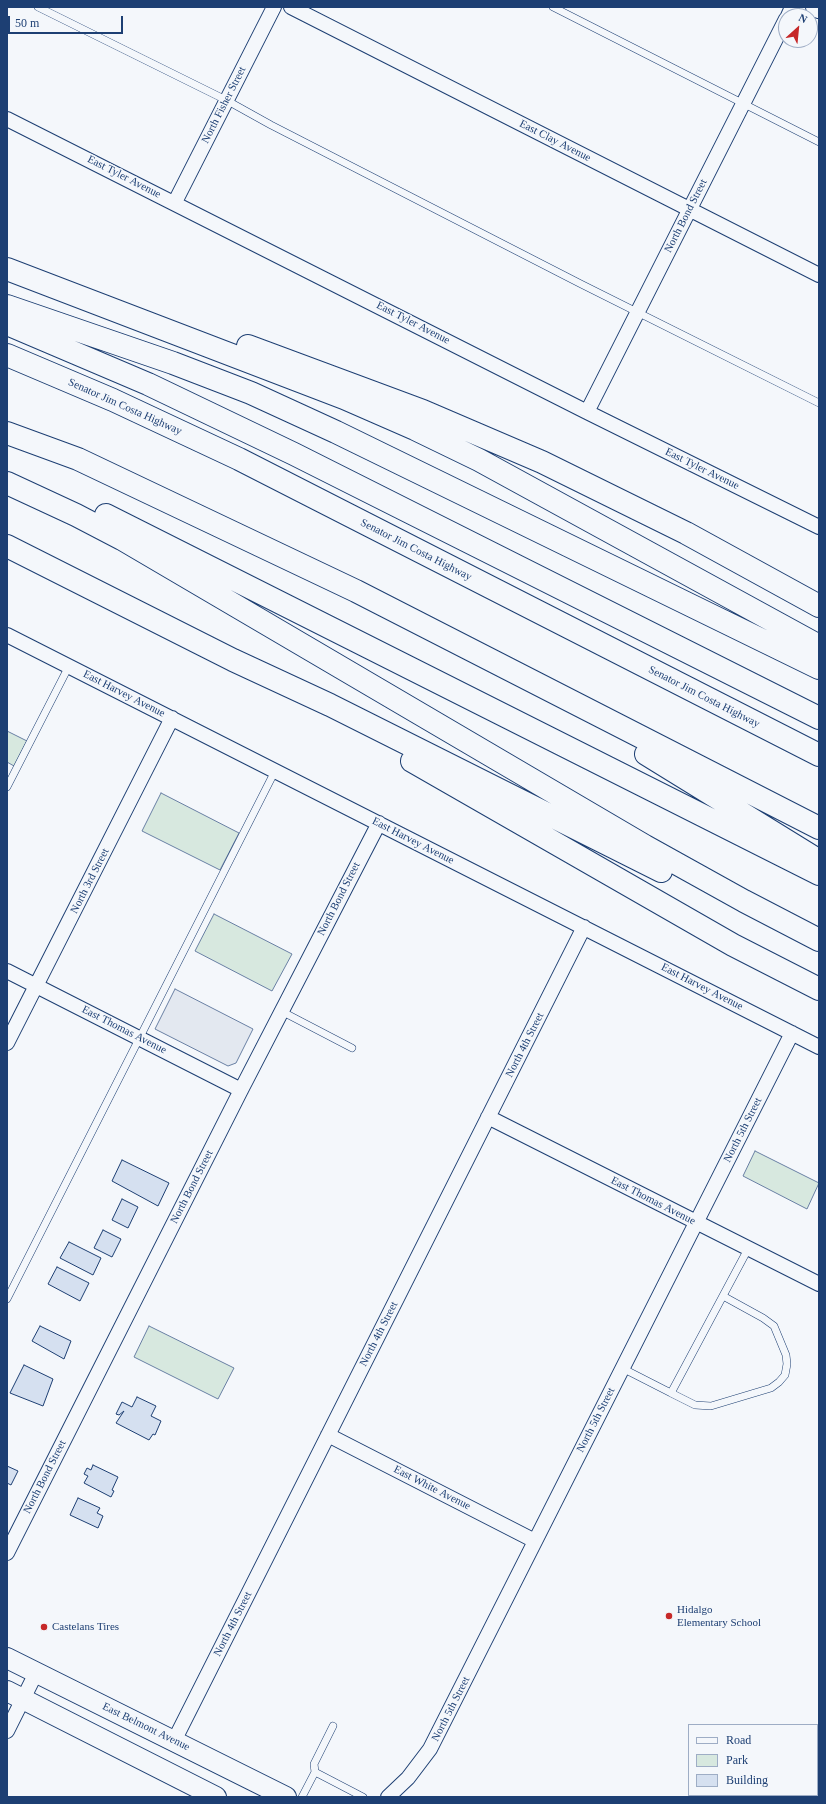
<!DOCTYPE html>
<html>
<head>
<meta charset="utf-8">
<style>
	body { margin:0 }
	#map { position:relative; width:826px; height:1804px; overflow:hidden; background:#f4f7fb; font-family:Georgia,serif }
	canvas { display:block }
	.frame { position:absolute; inset:0; border:8px solid #1d3f73; pointer-events:none }
	.legend { position:absolute; left:688px; top:1724px; width:130px; height:72px; box-sizing:border-box; background:#f4f7fb; border:1px solid #9eadc5; margin:0; padding:5px 7px; list-style:none; font-size:12px; color:#1d3f73 }
	.legend li { display:flex; align-items:center; gap:8px; height:20px }
	.legend b { width:20px; border:1px solid #9eadc5 }
	.north { position:absolute; left:778px; top:8px; width:40px; height:40px; box-sizing:border-box; background:#f4f7fb; border:1px solid #9eadc5; border-radius:50%; rotate:27deg; font-size:11px; font-weight:700; line-height:16px; text-align:center; color:#1d3f73 }
	.north::after { content:''; display:block; margin:auto; width:14px; height:18px; background:#c62828; clip-path:polygon(50% 0,100% 100%,50% 72%,0 100%) }
	.scale { position:absolute; left:8px; top:16px; width:115px; height:18px; box-sizing:border-box; border:2px solid #1d3f73; border-top:0; padding-left:5px; font-size:12px; line-height:14px; white-space:nowrap; color:#1d3f73; -webkit-text-stroke:3px #f4f7fb; paint-order:stroke }
</style>
</head>
<body>
<div id="map">
<canvas width="826" height="1804"></canvas>
<div class="frame"></div>
<ul class="legend">
<li><b style="height:5px;background:#f4f7fb"></b>Road</li>
<li><b style="height:11px;background:#d7e8df"></b>Park</li>
<li><b style="height:11px;background:#d5e0f0"></b>Building</li>
</ul>
<div class="north">N</div>
<div class="scale">50 m</div>
</div>
<script>
const ctx = document.querySelector('canvas').getContext('2d');
ctx.lineJoin = 'round';
function paint(path, color) {
  ctx.fillStyle = color;
  ctx.fill(path, 'evenodd');
}
function toPath(rows) {
  const path = new Path2D();
  for (const r of rows) {
    path.moveTo(r[0], r[1]);
    for (let i = 2; i < r.length; i += 2) path.lineTo(r[i], r[i + 1]);
  }
  return path;
}
function stroke(path, color, width, dash) {
  ctx.strokeStyle = color;
  ctx.lineWidth = width;
  ctx.lineCap = dash ? 'butt' : 'round';
  ctx.setLineDash(dash || []);
  ctx.stroke(path);
}
function drawText(font, color, halo, rows, align = 'center') {
  ctx.font = font + ' Georgia,serif';
  ctx.lineWidth = 3;
  ctx.setLineDash([]);
  ctx.textBaseline = 'middle';
  ctx.strokeStyle = halo;
  ctx.fillStyle = color;
  for (const [text, x, y, turn = 0] of rows) {
    ctx.save();
    ctx.translate(x, y);
    ctx.rotate((+turn || 0) * Math.PI / 180);
    ctx.textAlign = isNaN(turn) ? turn : align;
    if (halo) ctx.strokeText(text, 0, 0);
    ctx.fillText(text, 0, 0);
    ctx.restore();
  }
}
const green = toPath([
	[7,731,27,741,14,766,7,762,7,731],
	[161,793,239,833,220,870,142,831,161,793],
	[214,914,292,954,272,991,195,951,214,914],
	[755,1151,819,1183,807,1209,743,1176,755,1151],
	[149,1326,234,1368,218,1399,134,1357,149,1326]
]);
paint(green, '#d7e8df');
stroke(green, '#687fa3', 1);
const parking = toPath([
	[175,989,253,1029,236,1063,228,1066,155,1029,175,989]
]);
paint(parking, '#e3e8f0');
stroke(parking, '#687fa3', 1);
const building = toPath([
	[122,1160,169,1183,158,1206,112,1181,122,1160],
	[122,1199,138,1207,128,1228,112,1220,122,1199],
	[103,1230,121,1239,112,1257,94,1248,103,1230],
	[69,1242,101,1258,93,1275,60,1258,69,1242],
	[57,1267,89,1283,80,1301,48,1284,57,1267],
	[40,1326,71,1341,64,1359,32,1341,40,1326],
	[24,1365,53,1379,43,1406,10,1393,24,1365],
	[137,1397,156,1406,151,1416,161,1421,155,1435,153,1434,149,1440,116,1423,124,1411,119,1415,116,1414,122,1402,132,1407,137,1397],
	[93,1465,118,1477,112,1490,114,1491,111,1497,84,1483,88,1476,84,1474,87,1468,91,1470,93,1465],
	[7,1466,18,1471,11,1485,7,1483,7,1466],
	[78,1498,100,1508,97,1513,103,1516,98,1528,70,1515,78,1498]
]);
paint(building, '#d5e0f0');
stroke(building, '#1d3f73', 1);
const lane = toPath([
	[38,7,226,100,271,125,581,284,819,403],
	[553,7,819,142],
	[7,787,69,666],
	[281,1011,352,1048],
	[7,1299,275,771],
	[622,1368,671,1393,748,1249],
	[671,1393,695,1405,711,1406,771,1388,779,1382,785,1375,787,1364,786,1355,774,1326,763,1318,723,1296],
	[315,1772,314,1764,333,1726],
	[302,1797,315,1772,363,1797]
]);
const street = toPath([
	[291,7,819,275],
	[788,16,792,7],
	[7,119,587,412,819,527],
	[175,202,274,7],
	[587,412,786,19],
	[7,635,819,1047],
	[7,971,241,1090],
	[7,1043,172,718],
	[488,1117,819,1284],
	[328,1435,535,1541],
	[7,1553,241,1090,379,823],
	[7,1731,36,1673],
	[174,1741,584,927],
	[388,1797,408,1778,430,1749,792,1033]
]);
const secondary = toPath([
	[816,7,819,8],
	[7,1658,286,1797],
	[7,1691,216,1797]
]);
const highway = toPath([
	[7,269,344,398,415,429,479,460,819,646],
	[7,306,173,363,251,393,336,432,819,668],
	[7,324,148,384,294,454,819,718],
	[248,346,423,411,542,462,686,533,819,606],
	[7,355,113,400,239,459,819,755],
	[7,433,78,459,356,591,819,828],
	[7,483,76,515,122,539,645,846,744,901,819,940],
	[106,515,819,874],
	[7,546,233,660,330,705,661,871],
	[646,754,813,857],
	[412,761,733,945,819,989]
]);
stroke(lane, '#1d3f73', 8);
stroke(street, '#1d3f73', 16);
stroke(secondary, '#1d3f73', 22);
stroke(highway, '#1d3f73', 24);
stroke(lane, '#f4f7fb', 7);
stroke(street, '#f4f7fb', 14);
stroke(secondary, '#f4f7fb', 20);
stroke(highway, '#f4f7fb', 22);
for (const [x, y, r, color] of [
	[669,1616,4,"#c62828"],
	[44,1627,4,"#c62828"]
]) {
  const dot = new Path2D();
  dot.arc(x, y, r, 0, 2 * Math.PI);
  ctx.fillStyle = color;
  ctx.fill(dot);
  stroke(dot, '#f4f7fb', 1.5);
}
drawText('11px', '#1d3f73', '#f4f7fb', [
	["North Fisher Street",224,105,-63],
	["East Clay Avenue",555,141,27],
	["East Tyler Avenue",124,177,27],
	["North Bond Street",686,216,-63],
	["East Tyler Avenue",413,323,27],
	["Senator Jim Costa Highway",125,407,24],
	["East Tyler Avenue",702,469,26],
	["Senator Jim Costa Highway",416,550,27],
	["East Harvey Avenue",124,694,27],
	["Senator Jim Costa Highway",704,697,27],
	["East Harvey Avenue",413,841,27],
	["North 3rd Street",90,881,-63],
	["North Bond Street",339,899,-63],
	["East Harvey Avenue",702,987,27],
	["East Thomas Avenue",124,1030,27],
	["North 4th Street",525,1045,-63],
	["North 5th Street",743,1130,-63],
	["North Bond Street",192,1187,-63],
	["East Thomas Avenue",653,1201,27],
	["North 4th Street",379,1334,-63],
	["North 5th Street",596,1420,-63],
	["North Bond Street",45,1477,-63],
	["East White Avenue",432,1488,27],
	["North 4th Street",233,1624,-63],
	["North 5th Street",451,1709,-63],
	["East Belmont Avenue",146,1727,26]
]);
drawText('11px', '#1d3f73', '#f4f7fb', [
	["Hidalgo",677,1610],
	["Elementary School",677,1623],
	["Castelans Tires",52,1627]
], 'left');
</script>
</body>
</html>
